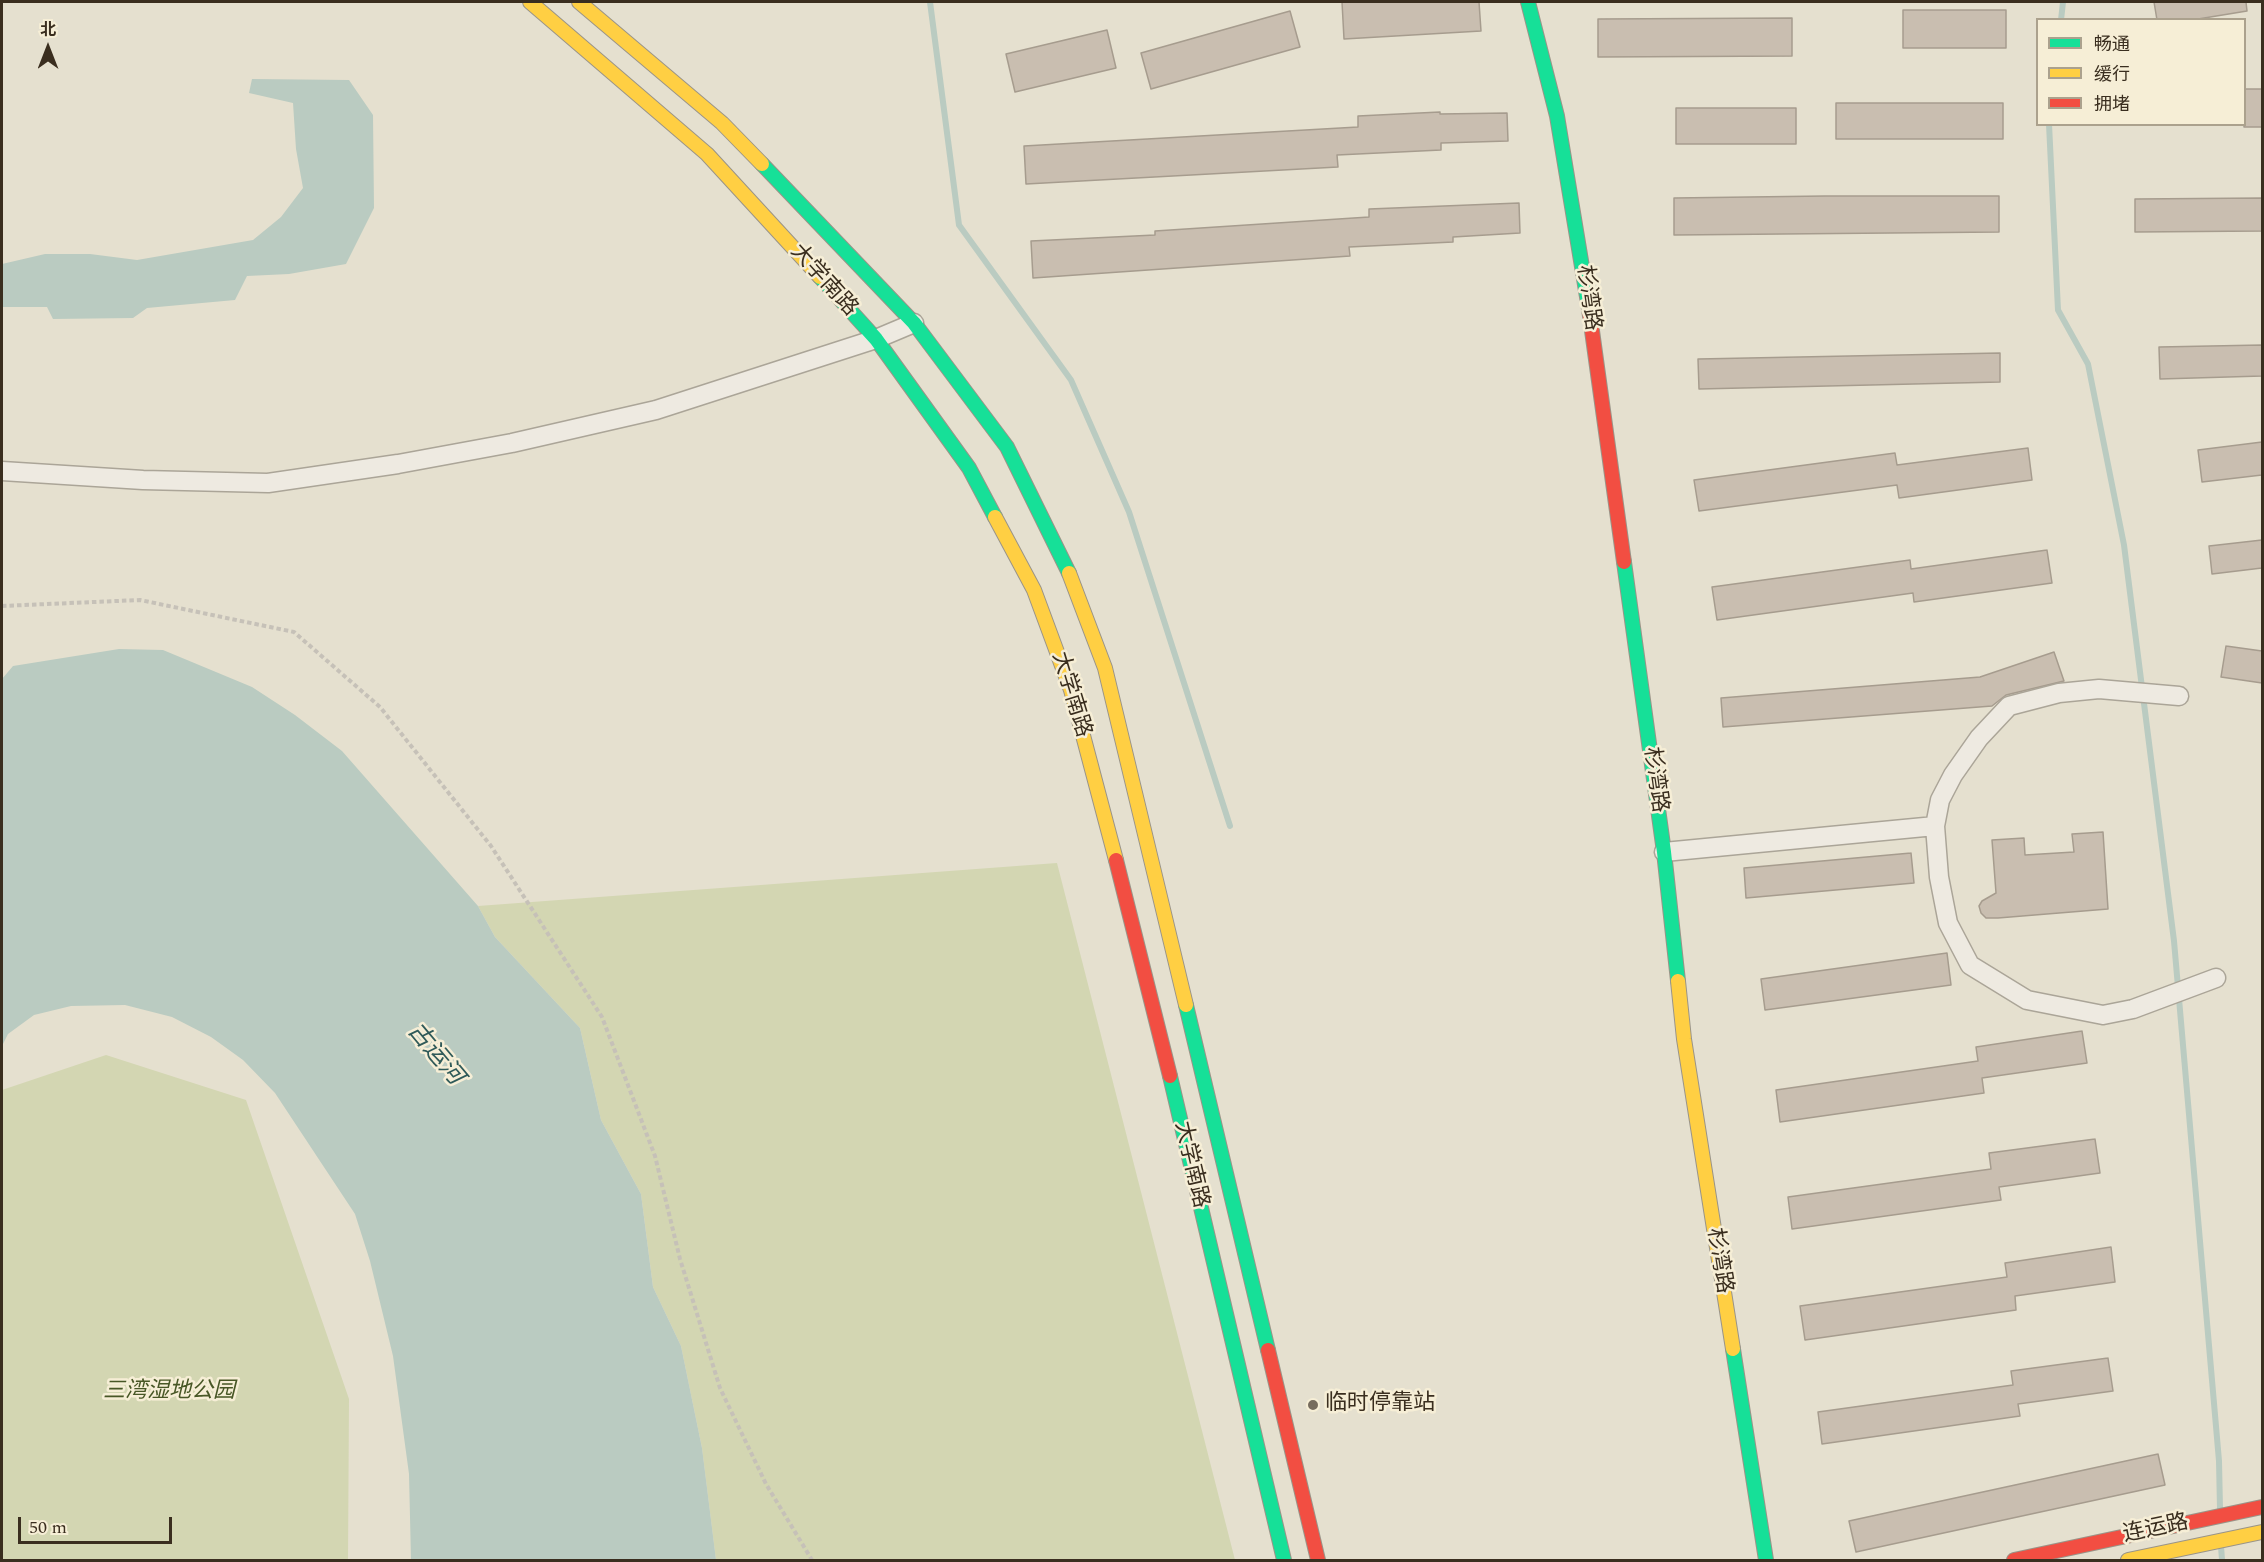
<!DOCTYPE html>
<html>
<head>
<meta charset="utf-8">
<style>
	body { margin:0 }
	#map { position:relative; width:2264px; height:1562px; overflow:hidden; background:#e5e0cf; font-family:Spectral,"Noto Sans SC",serif }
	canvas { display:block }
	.frame { position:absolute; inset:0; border:3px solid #3a2e1f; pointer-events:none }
	.legend { position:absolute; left:2036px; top:18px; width:210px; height:108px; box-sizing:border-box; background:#f6eed6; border:2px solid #aba18d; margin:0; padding:8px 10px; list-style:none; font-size:18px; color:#3a2e1f }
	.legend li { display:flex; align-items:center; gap:12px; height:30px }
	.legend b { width:30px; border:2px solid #aba18d }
	.north { position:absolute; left:18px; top:18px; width:60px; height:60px; -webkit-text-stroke:4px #f6eed6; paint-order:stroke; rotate:0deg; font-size:16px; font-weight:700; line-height:24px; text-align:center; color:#3a2e1f }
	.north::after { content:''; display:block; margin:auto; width:21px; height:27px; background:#3a2e1f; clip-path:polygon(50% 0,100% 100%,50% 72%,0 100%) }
	.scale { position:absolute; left:18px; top:1517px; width:154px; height:27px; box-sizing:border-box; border:3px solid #3a2e1f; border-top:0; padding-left:8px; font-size:18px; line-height:21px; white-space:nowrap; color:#3a2e1f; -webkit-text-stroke:4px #f6eed6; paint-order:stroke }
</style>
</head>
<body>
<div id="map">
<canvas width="2264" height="1562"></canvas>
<div class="frame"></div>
<ul class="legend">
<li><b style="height:8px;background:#16e098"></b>畅通</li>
<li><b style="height:8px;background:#ffcf43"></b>缓行</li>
<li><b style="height:8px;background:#f24e42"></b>拥堵</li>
</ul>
<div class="north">北</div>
<div class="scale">50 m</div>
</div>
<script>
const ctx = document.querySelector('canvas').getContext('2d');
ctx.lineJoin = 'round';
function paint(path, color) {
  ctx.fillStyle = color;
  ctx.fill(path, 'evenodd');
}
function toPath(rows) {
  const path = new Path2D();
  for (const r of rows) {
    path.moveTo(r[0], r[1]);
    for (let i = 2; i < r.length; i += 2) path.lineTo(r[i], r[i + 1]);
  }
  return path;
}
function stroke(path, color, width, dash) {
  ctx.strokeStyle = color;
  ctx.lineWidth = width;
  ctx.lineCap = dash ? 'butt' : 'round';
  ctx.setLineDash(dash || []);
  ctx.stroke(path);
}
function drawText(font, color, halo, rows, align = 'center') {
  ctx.font = font + ' Spectral,"Noto Sans SC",serif';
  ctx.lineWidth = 5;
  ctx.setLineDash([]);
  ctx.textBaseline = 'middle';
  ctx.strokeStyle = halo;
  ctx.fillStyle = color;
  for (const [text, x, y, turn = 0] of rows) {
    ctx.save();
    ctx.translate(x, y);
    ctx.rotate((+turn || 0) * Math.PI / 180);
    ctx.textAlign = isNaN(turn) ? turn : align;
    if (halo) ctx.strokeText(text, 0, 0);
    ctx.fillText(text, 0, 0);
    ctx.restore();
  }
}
paint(toPath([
	[1057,863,1235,1560,716,1560,702,1448,681,1346,653,1287,641,1194,601,1120,580,1028,495,937,478,906],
	[106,1055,246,1100,349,1399,348,1560,2,1560,2,1090]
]), '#d3d6b2');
paint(toPath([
	[252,79,349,80,373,115,374,208,346,264,289,274,247,276,235,300,147,308,133,318,53,319,47,307,2,307,2,264,45,254,90,254,137,260,253,240,281,217,303,188,296,149,293,103,249,93],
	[119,649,163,650,252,687,295,715,342,751,478,906,495,937,580,1028,601,1120,641,1194,653,1287,681,1346,702,1448,716,1560,411,1560,409,1474,393,1356,370,1261,355,1214,275,1093,243,1060,211,1037,172,1017,125,1005,71,1006,34,1015,8,1034,2,1046,2,679,13,666]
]), '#bacbc1');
stroke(toPath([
	[930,2,959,225,1071,380,1129,512,1230,826],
	[2061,20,2063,2],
	[2049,124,2058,310,2088,364,2124,545,2174,941,2219,1461,2220,1509],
	[2221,1546,2222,1560]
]), '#bacbc1', 6);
const building = toPath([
	[1342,2,1479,2,1481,31,1344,39,1342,2],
	[2154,2,2246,2,2247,11,2192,20,2157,20,2154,2],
	[1903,10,2006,10,2006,48,1903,48,1903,10],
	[1290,11,1300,47,1151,89,1141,53,1290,11],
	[1792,18,1792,56,1598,57,1598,19,1792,18],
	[1107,30,1116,68,1015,92,1006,54,1107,30],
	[2244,89,2262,89,2262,127,2244,127,2244,89],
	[1836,103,2003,103,2003,139,1836,139,1836,103],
	[1676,108,1796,108,1796,144,1676,144,1676,108],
	[1440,112,1440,114,1507,113,1508,141,1441,143,1441,150,1337,155,1338,167,1026,184,1024,146,1358,127,1358,116,1440,112],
	[1825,196,1999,196,1999,232,1674,235,1674,198,1825,196],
	[2262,198,2262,231,2135,232,2135,199,2262,198],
	[1519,203,1520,233,1453,237,1453,242,1349,247,1350,256,1033,278,1031,241,1155,235,1155,231,1369,217,1369,209,1519,203],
	[2262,345,2262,376,2160,379,2159,347,2262,345],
	[2000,353,2000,382,1699,389,1698,359,2000,353],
	[2262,442,2262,475,2202,482,2198,450,2262,442],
	[2028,448,2032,480,1899,498,1897,485,1699,511,1694,480,1895,453,1897,465,2028,448],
	[2262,540,2262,568,2212,574,2209,546,2262,540],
	[2047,550,2052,583,1914,602,1913,593,1717,620,1712,587,1910,560,1911,569,2047,550],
	[2226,646,2262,651,2262,683,2221,677,2226,646],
	[2054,652,2064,681,2006,695,1992,706,1723,727,1721,698,1980,677,2054,652],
	[2103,832,2108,909,1998,918,1986,918,1981,913,1979,906,1982,901,1996,893,1992,840,2024,838,2025,855,2074,852,2072,834,2103,832],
	[1911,853,1914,883,1746,898,1744,868,1911,853],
	[1947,953,1951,985,1765,1010,1761,979,1947,953],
	[2082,1031,2087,1063,1982,1078,1984,1093,1780,1122,1776,1090,1978,1061,1976,1047,2082,1031],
	[2095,1139,2100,1173,1999,1187,2001,1200,1792,1229,1788,1197,1991,1169,1989,1153,2095,1139],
	[2111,1247,2115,1282,2015,1296,2016,1310,1805,1340,1800,1306,2007,1277,2005,1263,2111,1247],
	[2108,1358,2113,1391,2018,1404,2020,1416,1822,1444,1818,1412,2013,1385,2011,1371,2108,1358],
	[2158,1454,2165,1485,1856,1552,1849,1521,2158,1454]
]);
paint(building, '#c9beb0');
stroke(building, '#a69c8e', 1.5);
const street = toPath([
	[2,471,143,480,268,483,398,464,512,443,656,410,876,339,914,323],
	[1935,826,1939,877,1948,923,1970,965,2027,1000,2103,1015,2133,1009,2216,978],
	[1664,852,1935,826,1940,800,1953,775,1979,738,2009,706,2059,693,2099,689,2179,696]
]);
const fast = toPath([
	[1528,2,1557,116,1589,309],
	[762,164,914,323,1007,447,1069,573],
	[820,277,876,339,969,468,995,517],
	[1624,562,1664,852,1678,981],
	[1186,1005,1268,1350],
	[1170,1076,1284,1560],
	[1733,1349,1766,1560]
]);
const slow = toPath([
	[530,2,707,154,820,277],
	[579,2,722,123,762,164],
	[995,517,1034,590,1071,690,1116,860],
	[1069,573,1105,668,1186,1005],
	[1678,981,1684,1039,1733,1349],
	[2128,1560,2262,1532]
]);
const jam = toPath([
	[1589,309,1624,562],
	[1116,860,1170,1076],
	[1268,1350,1318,1560],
	[2014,1560,2262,1507]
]);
stroke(street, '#aba598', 21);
stroke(fast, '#9a9488', 16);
stroke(slow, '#9a9488', 16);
stroke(jam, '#9a9488', 16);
stroke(toPath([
	[2,606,140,600,294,632,380,707,491,846,602,1017,655,1156,680,1259,720,1388,766,1484,812,1560]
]), '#c6c1b8', 4, [4.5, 3]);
stroke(street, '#eeeae1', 18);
stroke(fast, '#16e098', 14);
stroke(slow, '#ffcf43', 14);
stroke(jam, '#f24e42', 14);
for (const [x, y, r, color] of [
	[1313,1405,6,"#766c5d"]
]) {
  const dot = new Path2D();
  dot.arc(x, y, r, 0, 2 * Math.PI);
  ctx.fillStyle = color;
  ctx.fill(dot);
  stroke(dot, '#f6eed6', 2);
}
drawText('22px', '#3a2e1f', '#f6eed6', [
	["大学南路",823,281,48],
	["杉湾路",1587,298,82],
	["大学南路",1070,695,73],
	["杉湾路",1654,780,82],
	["大学南路",1190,1165,77],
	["杉湾路",1718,1261,81],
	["连运路",2156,1530,-12]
]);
drawText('italic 22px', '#485726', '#f6eed6', [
	["三湾湿地公园",169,1393]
]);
drawText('22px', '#3a2e1f', '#f6eed6', [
	["临时停靠站",1325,1405]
], 'left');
drawText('italic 24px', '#2f5a59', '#f6eed6', [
	["古运河",434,1055,50]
]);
</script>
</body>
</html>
